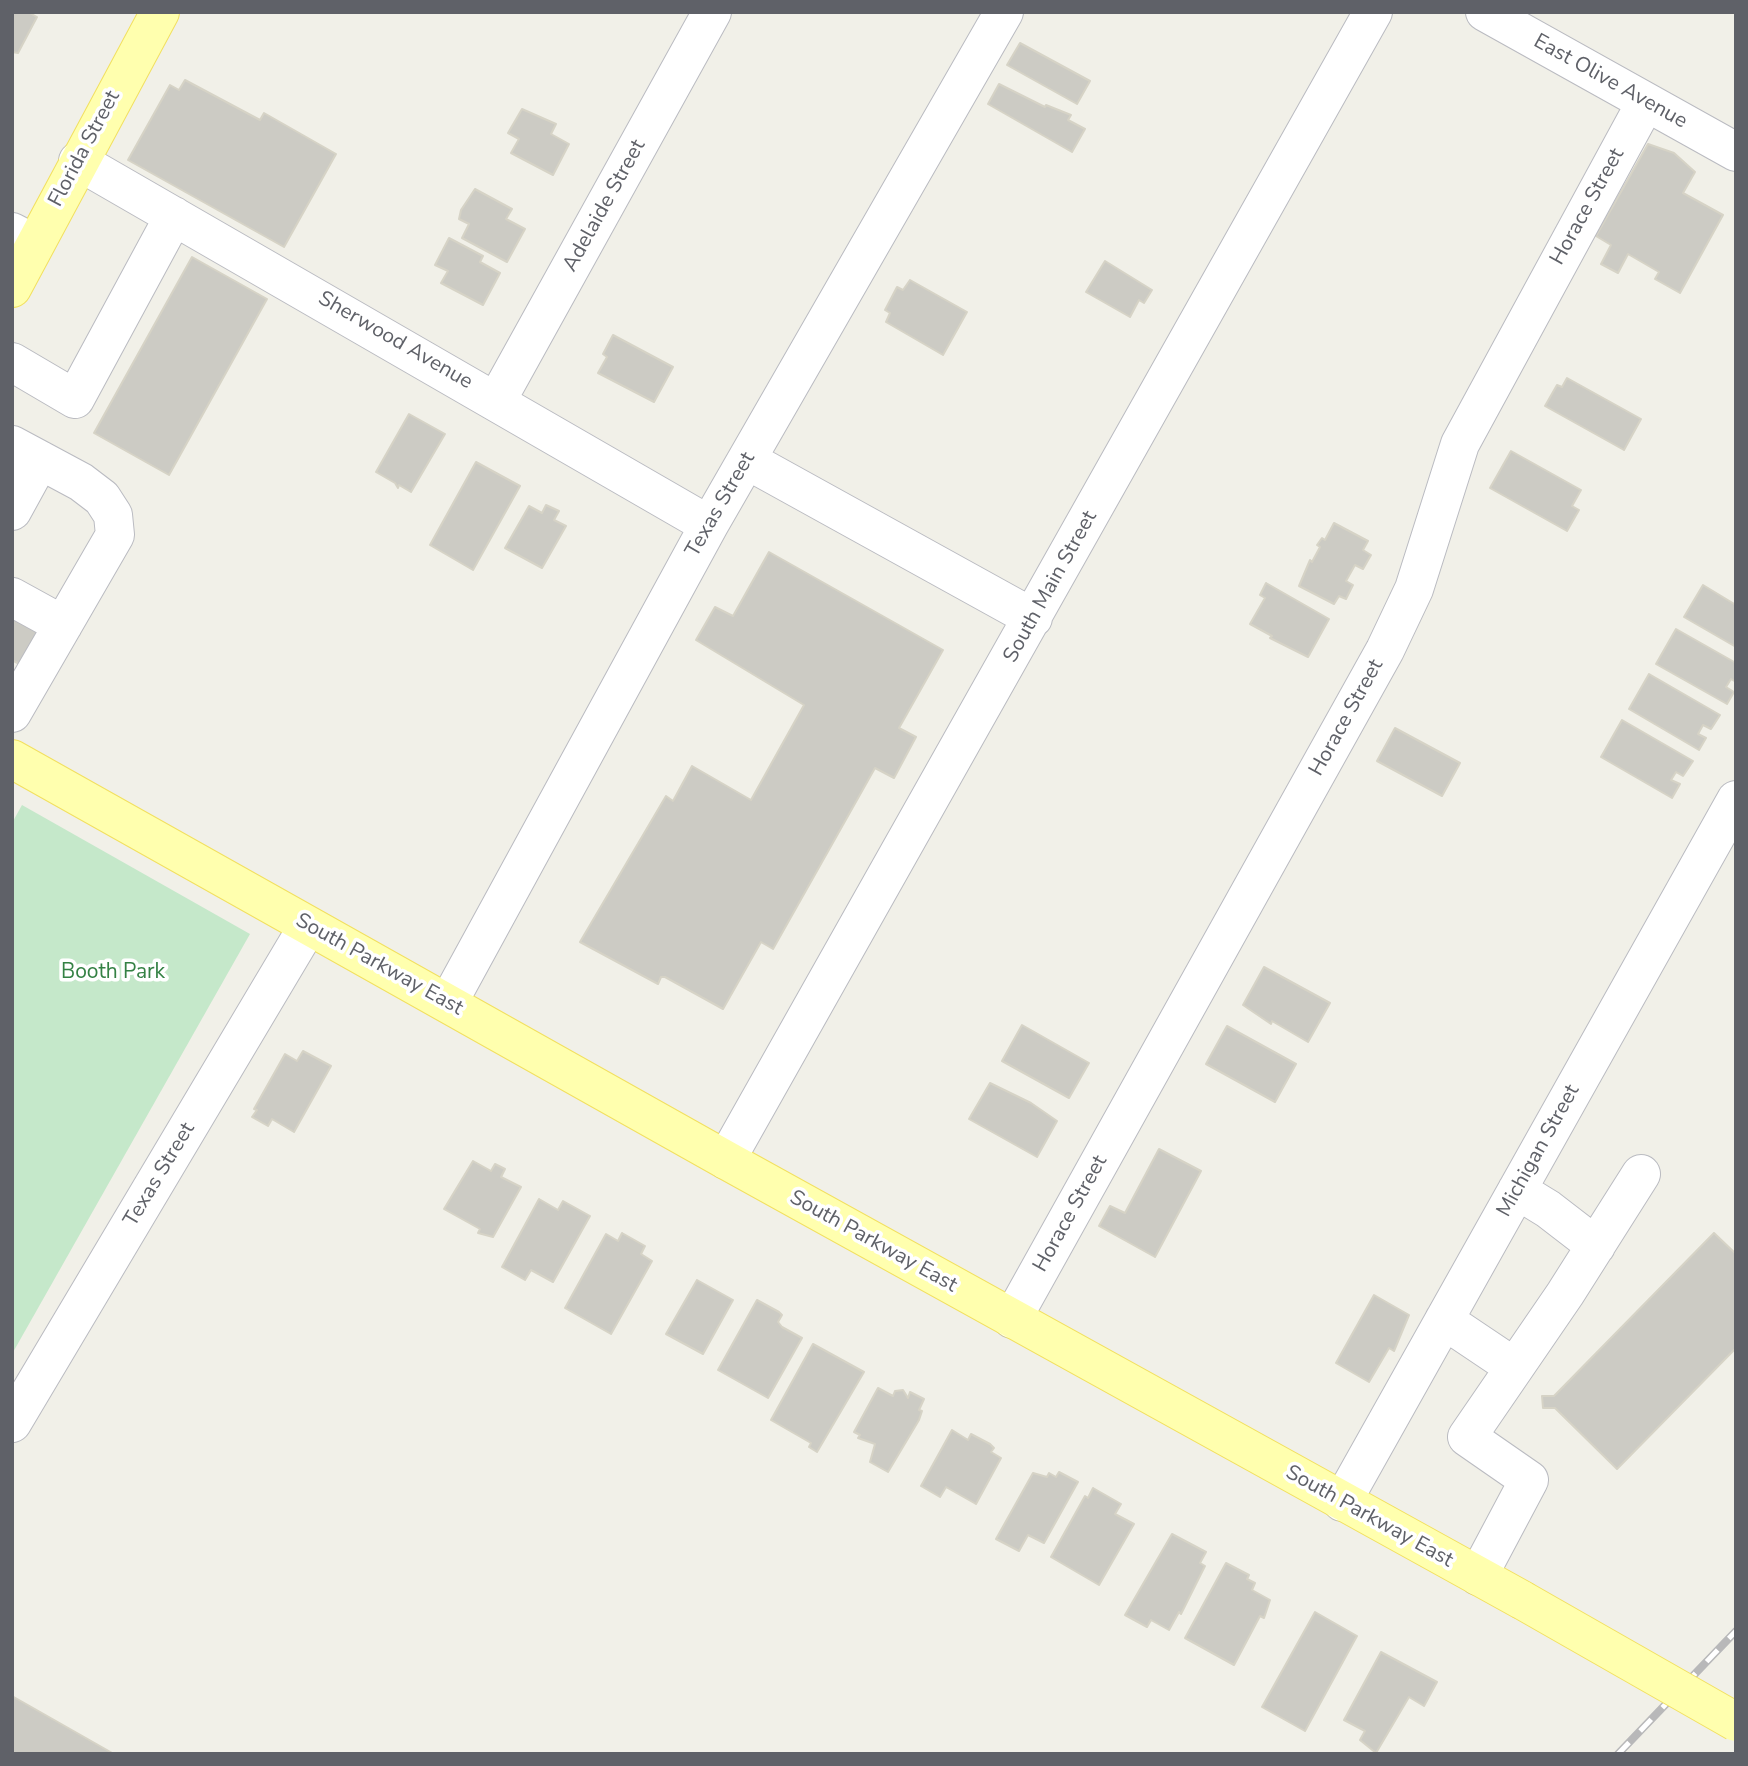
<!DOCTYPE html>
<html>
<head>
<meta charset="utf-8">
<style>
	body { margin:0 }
	#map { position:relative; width:1748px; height:1766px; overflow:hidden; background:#f1f0e8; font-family:"Nunito Sans",sans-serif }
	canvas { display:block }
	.frame { position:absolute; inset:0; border:14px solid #5f6168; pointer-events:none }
</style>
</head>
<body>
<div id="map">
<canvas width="1748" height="1766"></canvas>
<div class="frame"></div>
</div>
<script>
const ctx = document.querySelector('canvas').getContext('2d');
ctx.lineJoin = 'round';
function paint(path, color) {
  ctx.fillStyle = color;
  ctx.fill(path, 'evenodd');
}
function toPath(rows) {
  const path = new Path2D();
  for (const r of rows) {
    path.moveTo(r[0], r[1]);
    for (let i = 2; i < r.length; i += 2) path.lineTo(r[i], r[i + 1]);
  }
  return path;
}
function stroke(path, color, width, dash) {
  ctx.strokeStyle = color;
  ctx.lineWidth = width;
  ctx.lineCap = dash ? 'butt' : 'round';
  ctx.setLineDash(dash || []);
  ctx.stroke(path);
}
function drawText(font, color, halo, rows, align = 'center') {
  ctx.font = font + ' "Nunito Sans",sans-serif';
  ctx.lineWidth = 7;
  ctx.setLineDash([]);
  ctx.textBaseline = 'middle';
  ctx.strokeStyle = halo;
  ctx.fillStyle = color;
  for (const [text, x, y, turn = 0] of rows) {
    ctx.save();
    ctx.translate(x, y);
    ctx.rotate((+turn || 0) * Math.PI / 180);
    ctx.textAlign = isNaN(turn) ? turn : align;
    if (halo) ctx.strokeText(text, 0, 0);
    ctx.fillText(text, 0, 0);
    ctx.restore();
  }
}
paint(toPath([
	[22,805,250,934,12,1354,12,823]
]), '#c5e8ca');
const building = toPath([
	[12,12,28,12,37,17,18,53,12,52,12,12],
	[1020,43,1090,81,1077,104,1007,65,1020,43],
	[185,80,260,120,264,113,336,154,284,247,128,160,170,85,179,90,185,80],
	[999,84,1045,107,1046,105,1071,115,1068,120,1085,129,1072,152,988,104,999,84],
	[522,109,556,124,551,134,569,144,553,175,511,153,519,139,508,133,522,109],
	[1648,144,1674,153,1695,172,1683,193,1723,215,1680,293,1655,279,1659,272,1628,254,1618,273,1601,264,1611,245,1596,236,1648,144],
	[475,189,512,209,506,219,525,229,507,262,462,238,469,224,459,219,461,210,475,189],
	[449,238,483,256,480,262,500,273,483,305,441,283,448,271,435,265,449,238],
	[192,257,267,299,169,475,94,433,192,257],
	[1105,261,1152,290,1144,303,1139,300,1130,317,1086,292,1105,261],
	[910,280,967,312,943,355,886,322,890,313,885,310,897,287,903,290,910,280],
	[613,335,673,367,654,402,598,373,607,357,603,354,613,335],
	[1567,378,1641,419,1624,450,1545,406,1557,385,1562,387,1567,378],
	[409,414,445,434,411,492,399,485,398,488,395,483,376,472,409,414],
	[1511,451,1581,490,1572,506,1579,510,1567,531,1490,488,1511,451],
	[476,462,520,486,473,570,430,545,476,462],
	[546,505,559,511,554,520,566,526,542,568,505,548,529,506,542,513,546,505],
	[1334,523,1368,541,1363,550,1371,555,1363,569,1355,565,1346,581,1353,585,1346,599,1339,596,1334,604,1299,586,1310,560,1312,562,1320,547,1317,545,1322,538,1325,540,1334,523],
	[769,552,943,650,899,728,916,737,894,778,875,768,773,949,761,942,723,1009,665,977,661,977,658,984,580,942,666,796,673,801,692,766,751,800,804,705,696,640,715,607,733,616,769,552],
	[1266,583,1329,619,1308,657,1270,638,1272,636,1250,624,1265,598,1260,595,1266,583],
	[1703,585,1736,605,1736,647,1684,617,1703,585],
	[12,607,46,626,23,666,12,660,12,607],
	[1676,629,1736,663,1736,682,1731,679,1726,687,1734,692,1727,704,1656,664,1676,629],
	[1649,674,1720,715,1711,729,1703,725,1698,734,1706,738,1699,750,1629,709,1649,674],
	[1622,720,1693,761,1683,776,1676,772,1671,780,1680,784,1672,798,1601,757,1622,720],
	[1395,728,1460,763,1442,796,1377,761,1395,728],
	[1264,967,1330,1003,1308,1042,1272,1021,1271,1024,1243,1005,1264,967],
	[1022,1025,1089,1063,1069,1098,1002,1061,1022,1025],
	[1227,1026,1296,1064,1275,1102,1206,1064,1227,1026],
	[303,1051,331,1066,294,1132,272,1119,268,1126,252,1117,257,1110,254,1109,285,1054,297,1061,303,1051],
	[990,1083,1031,1103,1057,1121,1037,1157,969,1119,990,1083],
	[1159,1149,1201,1171,1155,1257,1099,1226,1110,1206,1125,1213,1159,1149],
	[473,1161,491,1171,495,1164,505,1169,501,1177,521,1187,493,1237,478,1233,480,1229,444,1209,473,1161],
	[539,1199,558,1210,563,1201,590,1216,553,1282,531,1270,525,1280,502,1267,539,1199],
	[622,1233,645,1246,641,1254,652,1261,611,1334,565,1308,606,1234,618,1241,622,1233],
	[1714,1233,1736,1254,1736,1348,1617,1469,1555,1408,1543,1408,1542,1396,1554,1396,1714,1233],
	[697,1280,733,1300,703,1354,666,1334,697,1280],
	[1374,1295,1409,1315,1394,1351,1389,1348,1369,1382,1336,1363,1374,1295],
	[757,1300,779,1312,782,1315,778,1322,782,1327,802,1338,768,1398,718,1370,757,1300],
	[813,1344,864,1372,817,1452,809,1447,811,1443,771,1420,813,1344],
	[878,1388,893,1396,895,1391,903,1390,908,1398,910,1392,924,1399,919,1410,922,1411,919,1420,888,1472,870,1462,875,1444,858,1438,860,1435,854,1432,878,1388],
	[952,1430,968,1440,971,1434,990,1444,994,1448,991,1452,1001,1458,976,1504,946,1487,940,1497,921,1486,952,1430],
	[1059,1472,1078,1482,1044,1543,1028,1535,1019,1551,996,1539,1033,1473,1047,1477,1049,1473,1056,1477,1059,1472],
	[1093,1488,1121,1504,1115,1514,1134,1524,1099,1585,1051,1557,1085,1496,1088,1498,1093,1488],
	[1172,1534,1206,1552,1200,1563,1205,1566,1181,1614,1179,1612,1169,1630,1151,1620,1147,1627,1125,1615,1172,1534],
	[1226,1563,1249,1575,1247,1579,1255,1583,1252,1590,1270,1600,1264,1618,1260,1616,1234,1665,1185,1638,1226,1563],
	[1315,1612,1357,1636,1305,1731,1262,1707,1315,1612],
	[1381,1652,1437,1682,1424,1706,1409,1697,1376,1753,1360,1740,1365,1731,1344,1720,1381,1652],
	[12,1696,114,1754,12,1754,12,1696]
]);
paint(building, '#cccbc4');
stroke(building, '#d6d3c6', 2);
const minor = toPath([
	[1485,12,1736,152],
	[78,161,709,525],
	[12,232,35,244],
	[12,362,75,399,174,216],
	[497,400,712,12],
	[12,445,81,482,102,498,113,515,115,535,12,713],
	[747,460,1033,618],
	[12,511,40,460],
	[12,597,63,625],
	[448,1003,709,525,1004,12],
	[726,1160,1373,12],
	[1517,1190,1548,1209,1596,1246],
	[1012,1319,1385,650,1414,589,1460,444,1646,102],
	[1444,1320,1514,1367],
	[12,1423,308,926],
	[1342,1502,1736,800],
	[1478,1576,1529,1480,1467,1437,1565,1294,1641,1174]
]);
const major = toPath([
	[12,288,160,12],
	[12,759,726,1160,1522,1600]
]);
stroke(minor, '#babbc1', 40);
stroke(major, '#f2e060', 40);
stroke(minor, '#fff', 38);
stroke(major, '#ffffae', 38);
const rail = toPath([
	[1618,1754,1736,1631]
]);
stroke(rail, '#b8b8b9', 8);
stroke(rail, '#fff', 5, [16]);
const majorBridge = toPath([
	[1522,1600,1736,1722]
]);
stroke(majorBridge, '#f2e060', 40, []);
stroke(majorBridge, '#ffffae', 38);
drawText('21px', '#5f6168', '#fff', [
	["East Olive Avenue",1610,82,29],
	["Florida Street",85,149,-62],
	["Adelaide Street",605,206,-61],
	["Horace Street",1588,207,-61],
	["Sherwood Avenue",395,341,30],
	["Texas Street",721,505,-60],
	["South Main Street",1051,587,-61],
	["Horace Street",1347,718,-61],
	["South Parkway East",379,965,29],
	["Michigan Street",1539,1151,-61],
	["Texas Street",160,1175,-59],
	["Horace Street",1071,1214,-61],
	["South Parkway East",873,1242,29],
	["South Parkway East",1369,1517,29]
]);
drawText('21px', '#348144', '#fff', [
	["Booth Park",113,973]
]);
</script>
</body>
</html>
